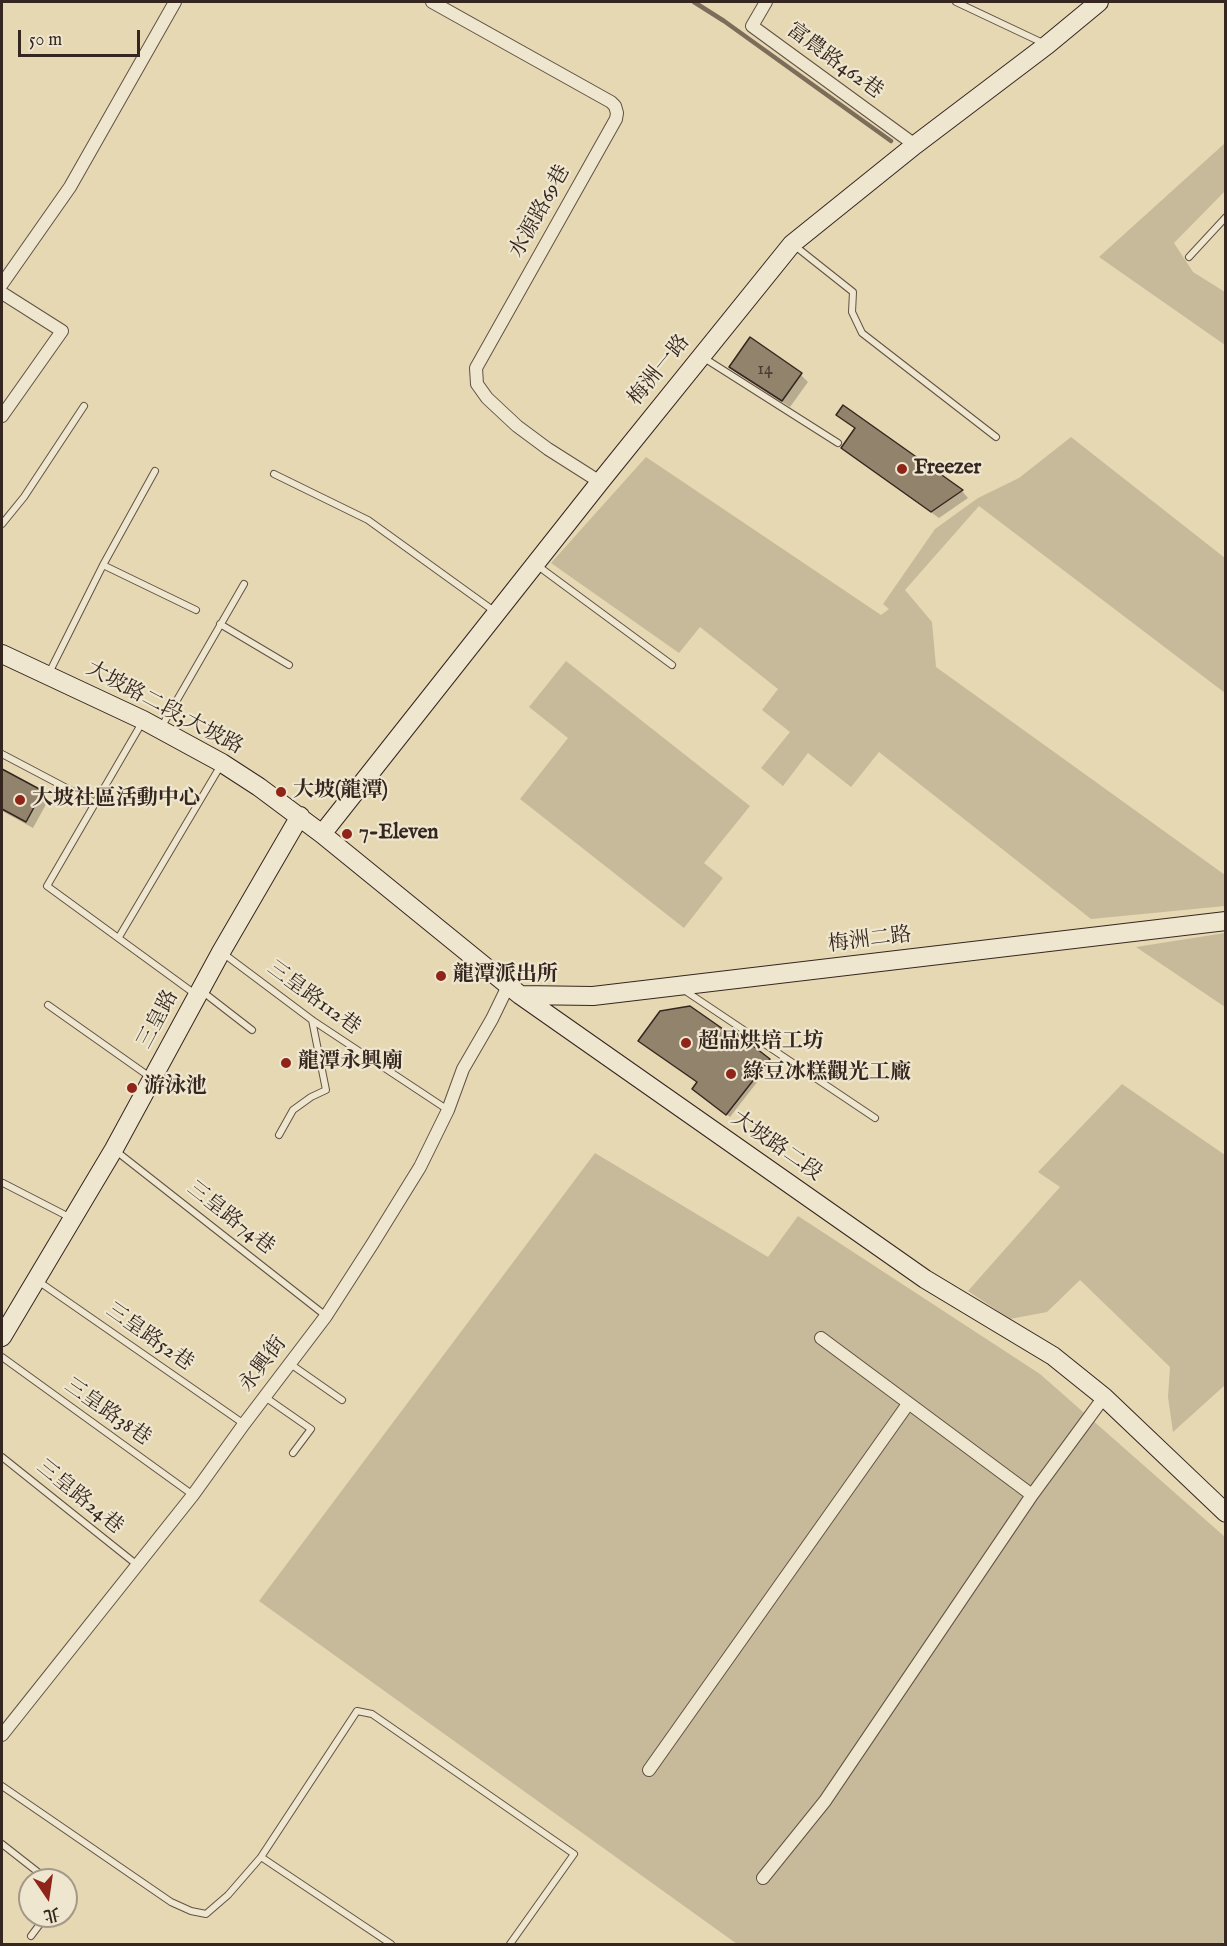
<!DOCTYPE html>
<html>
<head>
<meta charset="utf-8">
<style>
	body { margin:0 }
	#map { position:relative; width:1227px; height:1946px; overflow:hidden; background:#e5d8b3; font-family:"IM FELL English","Noto Serif TC",serif }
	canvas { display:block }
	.frame { position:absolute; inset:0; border:3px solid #362620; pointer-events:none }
	.north { position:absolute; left:18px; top:1868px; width:60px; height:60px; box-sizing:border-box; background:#eee6ce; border:2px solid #a49988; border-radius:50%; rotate:167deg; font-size:16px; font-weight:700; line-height:24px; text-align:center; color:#362620 }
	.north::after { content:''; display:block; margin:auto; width:21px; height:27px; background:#8f2418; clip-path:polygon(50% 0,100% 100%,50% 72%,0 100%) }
	.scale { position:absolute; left:18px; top:30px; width:122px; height:27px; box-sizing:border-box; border:3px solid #362620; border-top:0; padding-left:8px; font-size:18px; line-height:21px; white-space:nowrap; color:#362620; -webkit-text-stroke:4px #eee6ce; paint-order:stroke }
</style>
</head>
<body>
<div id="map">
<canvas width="1227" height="1946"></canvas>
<div class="frame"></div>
<div class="north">北</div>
<div class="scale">50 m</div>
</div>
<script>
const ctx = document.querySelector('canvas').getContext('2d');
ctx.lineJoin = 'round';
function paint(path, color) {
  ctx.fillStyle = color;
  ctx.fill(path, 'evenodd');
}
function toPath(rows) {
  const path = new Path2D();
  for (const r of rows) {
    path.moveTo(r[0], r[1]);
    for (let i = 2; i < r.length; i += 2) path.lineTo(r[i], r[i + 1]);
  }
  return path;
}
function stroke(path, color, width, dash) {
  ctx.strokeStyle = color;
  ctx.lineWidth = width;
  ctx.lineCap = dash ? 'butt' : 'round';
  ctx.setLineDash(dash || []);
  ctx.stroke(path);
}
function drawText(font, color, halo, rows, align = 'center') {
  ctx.font = font + ' "IM FELL English","Noto Serif TC",serif';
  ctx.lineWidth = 4.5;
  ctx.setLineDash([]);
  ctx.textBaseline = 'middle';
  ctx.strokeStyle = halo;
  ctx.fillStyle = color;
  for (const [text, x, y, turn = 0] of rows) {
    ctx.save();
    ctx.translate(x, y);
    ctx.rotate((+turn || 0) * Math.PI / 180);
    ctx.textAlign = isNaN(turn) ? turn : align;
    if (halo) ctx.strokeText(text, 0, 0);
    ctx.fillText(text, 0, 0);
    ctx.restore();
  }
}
paint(toPath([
	[1225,143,1225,191,1174,243,1193,272,1225,292,1225,345,1099,257],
	[1071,437,1225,558,1225,693,979,506,905,590,932,622,936,667,1225,875,1225,906,1091,919,879,752,851,787,808,753,783,786,761,768,790,732,762,710,778,689,700,627,679,653,551,563,646,457,881,615,889,609,883,604,935,529,978,498,1019,478],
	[566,661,750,806,704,863,723,878,684,928,520,799,568,738,529,707],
	[1225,933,1225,1007,1136,947],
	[1122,1084,1225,1155,1225,1385,1173,1432,1168,1397,1170,1367,1080,1280,1047,1312,1010,1319,968,1291,1060,1187,1038,1172],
	[595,1153,768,1257,798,1216,1040,1374,1225,1537,1225,1939,1222,1944,737,1944,259,1601]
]), '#c7ba9a');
paint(toPath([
	[731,367,801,375,808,382,790,407,738,374],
	[844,407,962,491,968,498,939,518,850,455,843,448,856,429,838,415],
	[2,771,42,792,49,799,33,828,2,811],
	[733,1038,772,1063,730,1117,697,1092]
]), '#0003');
stroke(toPath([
	[694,2,724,21,891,141]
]), '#7c6c5a', 4.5);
const building = toPath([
	[750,337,802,373,782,401,729,367,750,337],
	[843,405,963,490,931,512,841,448,855,428,836,415,843,405],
	[2,769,43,791,26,822,2,809,2,769],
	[690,1006,733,1036,735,1032,770,1059,726,1115,692,1089,697,1082,638,1041,660,1011,690,1006]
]);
paint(building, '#91836c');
stroke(building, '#362620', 1.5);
const lane = toPath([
	[956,2,1045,44],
	[795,246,853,292,852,312,862,333,996,437],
	[1189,257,1226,217],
	[704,358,838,443],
	[274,474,368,520,494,611],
	[2,524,24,497,84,406],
	[103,565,196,610],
	[538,566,672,665],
	[220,624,289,665],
	[49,673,103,565,155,471],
	[143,721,47,886,195,994],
	[162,726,244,584],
	[2,754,95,803],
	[119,937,221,765],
	[224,954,312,1020,448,1110],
	[684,990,875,1118],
	[203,992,252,1030],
	[48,1005,150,1077],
	[279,1135,293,1110,311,1097,326,1090,312,1020],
	[116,1151,326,1316],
	[3,1183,71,1218],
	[38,1281,244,1424],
	[2,1357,193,1495],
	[289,1363,342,1400],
	[265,1397,311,1429,293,1453],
	[2,1457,136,1564],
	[2,1786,171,1902,191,1911,206,1914,228,1895,261,1857,357,1711,372,1714,574,1854,510,1944],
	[2,1844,48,1880],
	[261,1857,391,1944],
	[31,1936,46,1916]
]);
const street = toPath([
	[432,2,611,102,615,106,617,113,616,119,476,368,477,384,487,398,517,426,548,449,600,482],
	[766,2,752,26,915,145],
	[2,284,70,187,175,2],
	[2,293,62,331,2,416],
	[821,1338,1032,1495],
	[2,1735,193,1495,244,1424,326,1316,373,1243,420,1167,448,1110,463,1069,492,1019,508,986],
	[649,1770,908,1404],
	[763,1878,825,1801,1032,1495,1104,1397]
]);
const secondary = toPath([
	[2,654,143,720,222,763,259,787,322,834,520,995,925,1279,1053,1356,1104,1397,1226,1513],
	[322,834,600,482,792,244,915,145,1047,45,1099,2],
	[520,995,593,996,1226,921],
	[2,1337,114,1149,221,952,300,816]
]);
stroke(lane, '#625245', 8);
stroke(street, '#625245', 14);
stroke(secondary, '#362620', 20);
stroke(lane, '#eee6ce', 6);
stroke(street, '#eee6ce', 12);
stroke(secondary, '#eee6ce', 18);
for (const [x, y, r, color] of [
	[902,469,6,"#8f2418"],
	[281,792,6,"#8f2418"],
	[20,800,6,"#8f2418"],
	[347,834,6,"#8f2418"],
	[441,976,6,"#8f2418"],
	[686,1043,6,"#8f2418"],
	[286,1063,6,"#8f2418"],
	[731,1074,6,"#8f2418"],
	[132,1088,6,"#8f2418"]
]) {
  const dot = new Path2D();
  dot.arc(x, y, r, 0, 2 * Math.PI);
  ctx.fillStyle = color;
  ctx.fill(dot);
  stroke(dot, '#eee6ce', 2);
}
drawText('18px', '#4d3d33', null, [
	["14",765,370]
]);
drawText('21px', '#362620', '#eee6ce', [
	["富農路462巷",834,62,36],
	["水源路69巷",541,212,-61],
	["梅洲一路",660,371,-51],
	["大坡路二段;大坡路",164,709,28],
	["梅洲二路",870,941,-7],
	["三皇路112巷",313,999,36],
	["三皇路",159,1020,-62],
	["大坡路二段",776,1147,35],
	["三皇路74巷",230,1219,38],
	["三皇路52巷",149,1338,35],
	["永興街",264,1365,-53],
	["三皇路38巷",107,1413,35],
	["三皇路24巷",79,1498,39]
]);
drawText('bold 21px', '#362620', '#eee6ce', [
	["Freezer",914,469],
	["大坡(龍潭)",293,792],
	["大坡社區活動中心",32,800],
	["7-Eleven",359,834],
	["龍潭派出所",453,976],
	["超品烘培工坊",698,1043],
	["龍潭永興廟",298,1063],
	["綠豆冰糕觀光工廠",743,1074],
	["游泳池",144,1088]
], 'left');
</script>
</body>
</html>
